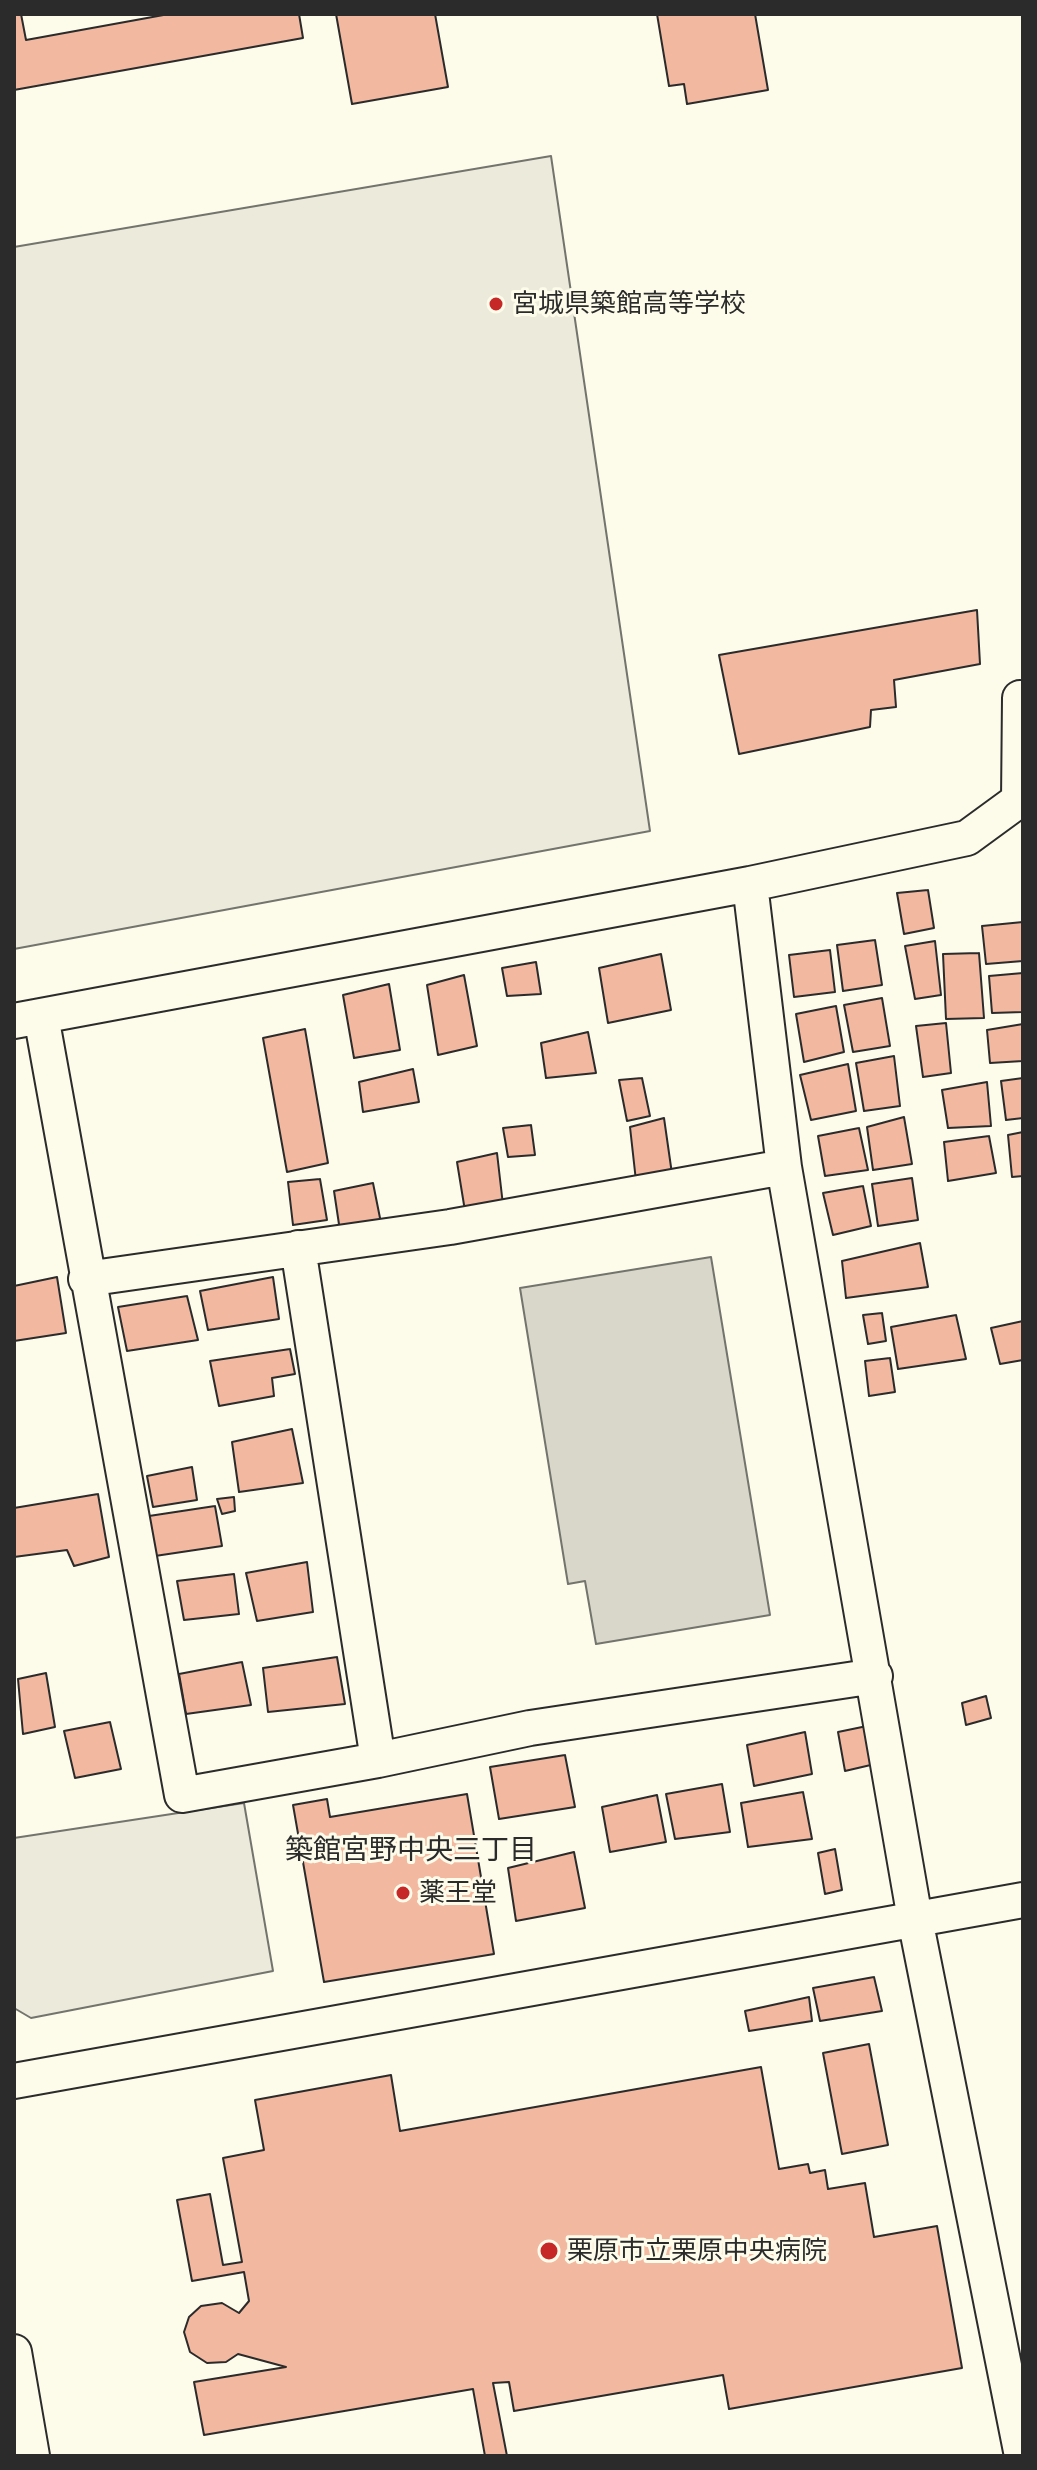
<!DOCTYPE html>
<html>
<head>
<meta charset="utf-8">
<style>
	body { margin:0 }
	#map { position:relative; width:1037px; height:2470px; overflow:hidden; background:#fdfbea; font-family:"IBM Plex Serif",serif }
	canvas { display:block }
	.frame { position:absolute; inset:0; border:16px solid #2b2b2b; pointer-events:none }
</style>
</head>
<body>
<div id="map">
<canvas width="1037" height="2470"></canvas>
<div class="frame"></div>
</div>
<script>
const ctx = document.querySelector('canvas').getContext('2d');
ctx.lineJoin = 'round';
function paint(path, color) {
  ctx.fillStyle = color;
  ctx.fill(path, 'evenodd');
}
function toPath(rows) {
  const path = new Path2D();
  for (const r of rows) {
    path.moveTo(r[0], r[1]);
    for (let i = 2; i < r.length; i += 2) path.lineTo(r[i], r[i + 1]);
  }
  return path;
}
function stroke(path, color, width, dash) {
  ctx.strokeStyle = color;
  ctx.lineWidth = width;
  ctx.lineCap = dash ? 'butt' : 'round';
  ctx.setLineDash(dash || []);
  ctx.stroke(path);
}
function drawText(font, color, halo, rows, align = 'center') {
  ctx.font = font + ' "IBM Plex Serif","Noto Sans JP",serif';
  ctx.lineWidth = 6;
  ctx.setLineDash([]);
  ctx.textBaseline = 'middle';
  ctx.strokeStyle = halo;
  ctx.fillStyle = color;
  for (const [text, x, y, turn = 0] of rows) {
    ctx.save();
    ctx.translate(x, y);
    ctx.rotate((+turn || 0) * Math.PI / 180);
    ctx.textAlign = isNaN(turn) ? turn : align;
    if (halo) ctx.strokeText(text, 0, 0);
    ctx.fillText(text, 0, 0);
    ctx.restore();
  }
}
const green = toPath([
	[551,156,650,831,14,949,14,247,551,156]
]);
paint(green, '#ecebdb');
stroke(green, '#74746e', 2);
const parking = toPath([
	[244,1803,273,1971,31,2018,14,2008,14,1838,244,1803]
]);
paint(parking, '#eceadb');
stroke(parking, '#74746e', 2);
const water = toPath([
	[711,1257,770,1615,596,1644,585,1581,568,1584,520,1288,711,1257]
]);
paint(water, '#d8d7c9');
stroke(water, '#74746e', 2);
const building = toPath([
	[14,14,21,14,26,40,169,14,299,14,303,38,14,90,14,14],
	[336,14,435,14,448,87,352,104,336,14],
	[657,14,755,14,768,90,687,104,684,84,669,86,657,14],
	[977,610,980,664,894,680,896,707,871,710,870,727,739,754,719,655,977,610],
	[928,890,934,928,904,934,897,893,928,890],
	[1023,922,1023,961,986,964,982,926,1023,922],
	[875,940,882,985,843,991,837,945,875,940],
	[935,941,941,995,915,999,905,946,935,941],
	[830,950,835,992,794,997,789,955,830,950],
	[979,953,984,1018,946,1019,943,954,979,953],
	[661,954,671,1010,608,1023,599,968,661,954],
	[536,962,541,994,507,996,502,968,536,962],
	[1023,973,1023,1012,992,1013,989,976,1023,973],
	[464,975,477,1046,438,1055,427,985,464,975],
	[389,984,400,1050,354,1058,343,995,389,984],
	[882,998,890,1046,853,1052,844,1005,882,998],
	[836,1006,844,1052,804,1062,796,1014,836,1006],
	[946,1023,951,1073,923,1077,916,1026,946,1023],
	[1023,1024,1023,1061,990,1063,987,1030,1023,1024],
	[305,1029,328,1163,287,1172,263,1038,305,1029],
	[588,1032,596,1073,546,1078,541,1043,588,1032],
	[894,1056,900,1106,864,1111,856,1063,894,1056],
	[848,1064,856,1111,811,1120,800,1075,848,1064],
	[413,1069,419,1102,363,1112,359,1082,413,1069],
	[642,1078,650,1116,627,1121,619,1080,642,1078],
	[1023,1078,1023,1118,1006,1120,1001,1081,1023,1078],
	[987,1082,991,1126,948,1128,942,1090,987,1082],
	[904,1117,912,1164,873,1170,867,1127,904,1117],
	[664,1118,672,1174,636,1181,630,1127,664,1118],
	[531,1125,535,1155,508,1157,503,1128,531,1125],
	[859,1128,868,1170,825,1176,818,1136,859,1128],
	[1023,1132,1023,1176,1012,1177,1008,1135,1023,1132],
	[989,1136,996,1173,948,1181,944,1142,989,1136],
	[497,1153,503,1205,465,1211,457,1162,497,1153],
	[912,1178,918,1220,878,1226,872,1184,912,1178],
	[320,1179,327,1220,293,1225,288,1182,320,1179],
	[373,1183,381,1223,340,1231,334,1191,373,1183],
	[863,1186,871,1226,833,1235,823,1193,863,1186],
	[920,1243,928,1287,846,1298,842,1261,920,1243],
	[57,1277,66,1333,14,1341,14,1286,57,1277],
	[273,1277,279,1319,208,1330,200,1291,273,1277],
	[187,1296,198,1340,127,1351,118,1307,187,1296],
	[882,1313,886,1341,868,1344,863,1315,882,1313],
	[956,1315,966,1359,898,1369,891,1327,956,1315],
	[1023,1321,1023,1360,1000,1364,991,1328,1023,1321],
	[290,1349,295,1374,272,1378,274,1396,219,1406,210,1361,290,1349],
	[890,1358,895,1392,869,1396,865,1361,890,1358],
	[292,1429,303,1483,239,1492,232,1442,292,1429],
	[192,1467,197,1500,153,1507,147,1476,192,1467],
	[98,1494,109,1557,74,1566,67,1550,14,1557,14,1508,98,1494],
	[234,1497,235,1511,222,1514,217,1499,234,1497],
	[215,1506,222,1546,155,1556,149,1516,215,1506],
	[307,1562,313,1612,257,1621,246,1573,307,1562],
	[234,1574,239,1614,184,1620,177,1581,234,1574],
	[337,1657,345,1704,268,1712,263,1668,337,1657],
	[242,1662,251,1705,186,1714,179,1674,242,1662],
	[46,1673,55,1727,23,1734,18,1679,46,1673],
	[986,1696,991,1718,966,1725,962,1703,986,1696],
	[110,1722,121,1769,75,1778,64,1731,110,1722],
	[867,1726,875,1764,845,1771,838,1732,867,1726],
	[805,1732,812,1774,754,1786,747,1745,805,1732],
	[565,1755,575,1807,499,1819,490,1767,565,1755],
	[722,1784,730,1832,675,1839,666,1794,722,1784],
	[803,1792,812,1839,748,1847,741,1803,803,1792],
	[467,1794,494,1954,324,1982,293,1805,327,1799,330,1817,467,1794],
	[657,1795,666,1842,610,1852,602,1807,657,1795],
	[835,1849,842,1890,825,1894,818,1853,835,1849],
	[574,1852,585,1908,516,1921,508,1868,574,1852],
	[874,1977,882,2011,820,2021,813,1988,874,1977],
	[809,1997,812,2021,749,2031,745,2011,809,1997],
	[869,2044,888,2145,842,2154,823,2053,869,2044],
	[761,2067,779,2169,808,2164,810,2173,825,2170,828,2189,865,2183,874,2237,937,2226,962,2368,729,2409,723,2375,514,2411,509,2382,493,2383,507,2456,485,2456,473,2389,204,2435,194,2382,286,2367,238,2354,226,2362,207,2363,190,2352,184,2332,189,2317,201,2306,222,2303,239,2313,249,2301,244,2272,192,2281,177,2200,210,2194,223,2265,242,2262,223,2158,264,2150,255,2100,391,2075,400,2131,761,2067]
]);
paint(building, '#f2b8a0');
stroke(building, '#2b2b2b', 2);
const minor = toPath([
	[750,884,967,838,1019,800,1020,698],
	[41,1016,182,1795,378,1760,530,1728,875,1676],
	[14,1021,750,884,784,1167,915,1919,1022,2456],
	[298,1248,378,1760],
	[86,1279,450,1227,784,1167],
	[14,2081,1023,1900],
	[14,2352,32,2456]
]);
stroke(minor, '#2b2b2b', 38);
stroke(minor, '#fdfbea', 34);
for (const [x, y, r, color] of [
	[496,304,8,"#c62828"],
	[403,1893,8,"#c62828"],
	[549,2251,10,"#c62828"]
]) {
  const dot = new Path2D();
  dot.arc(x, y, r, 0, 2 * Math.PI);
  ctx.fillStyle = color;
  ctx.fill(dot);
  stroke(dot, '#fdfbea', 3);
}
drawText('26px', '#2b2b2b', '#fdfbea', [
	["宮城県築館高等学校",512,304],
	["薬王堂",419,1893],
	["栗原市立栗原中央病院",567,2251]
], 'left');
drawText('28px', '#2b2b2b', '#fdfbea', [
	["築館宮野中央三丁目",411,1851]
]);
</script>
</body>
</html>
